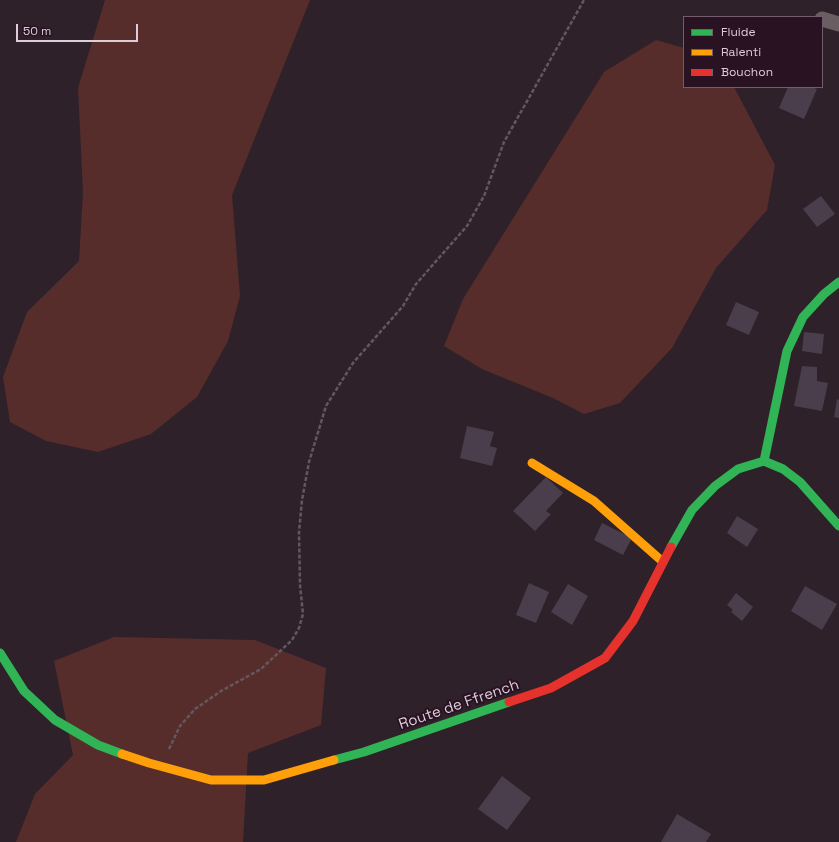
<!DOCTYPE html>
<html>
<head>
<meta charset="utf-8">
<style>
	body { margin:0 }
	#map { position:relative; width:839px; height:842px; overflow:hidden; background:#2e212a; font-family:"Space Grotesk",sans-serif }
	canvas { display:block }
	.legend { position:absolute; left:683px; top:16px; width:140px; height:72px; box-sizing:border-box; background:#291323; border:1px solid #715d6b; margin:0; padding:5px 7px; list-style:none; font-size:12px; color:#ddcdd8 }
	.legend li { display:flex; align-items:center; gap:8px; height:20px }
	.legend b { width:20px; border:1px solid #715d6b }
	.scale { position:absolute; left:16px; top:24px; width:122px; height:18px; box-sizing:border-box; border:2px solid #ddcdd8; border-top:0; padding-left:5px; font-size:12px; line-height:14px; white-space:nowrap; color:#ddcdd8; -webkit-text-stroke:3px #291323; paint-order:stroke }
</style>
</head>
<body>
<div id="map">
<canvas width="839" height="842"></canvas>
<ul class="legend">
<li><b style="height:5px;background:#30b455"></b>Fluide</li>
<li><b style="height:5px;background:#ff9f0a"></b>Ralenti</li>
<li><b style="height:5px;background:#e5322d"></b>Bouchon</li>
</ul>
<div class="scale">50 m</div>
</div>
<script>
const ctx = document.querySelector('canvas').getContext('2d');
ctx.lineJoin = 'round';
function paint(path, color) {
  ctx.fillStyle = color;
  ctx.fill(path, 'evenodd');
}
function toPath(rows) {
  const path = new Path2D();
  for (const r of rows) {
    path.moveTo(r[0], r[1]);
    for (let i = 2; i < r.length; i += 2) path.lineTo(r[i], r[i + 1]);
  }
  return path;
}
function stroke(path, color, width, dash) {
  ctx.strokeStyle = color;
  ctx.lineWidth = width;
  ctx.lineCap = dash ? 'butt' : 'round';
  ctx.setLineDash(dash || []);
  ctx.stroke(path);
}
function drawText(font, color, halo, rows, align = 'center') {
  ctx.font = font + ' "Space Grotesk",sans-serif';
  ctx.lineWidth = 4;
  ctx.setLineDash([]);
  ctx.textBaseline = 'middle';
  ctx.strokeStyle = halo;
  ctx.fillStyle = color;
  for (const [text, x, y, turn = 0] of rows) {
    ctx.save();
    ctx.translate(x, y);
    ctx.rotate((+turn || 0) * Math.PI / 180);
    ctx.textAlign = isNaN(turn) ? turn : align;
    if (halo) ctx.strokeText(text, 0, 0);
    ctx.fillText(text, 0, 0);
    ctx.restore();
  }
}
paint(toPath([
	[105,0,310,0,232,195,240,296,228,341,197,397,151,434,98,452,46,441,10,422,3,377,27,312,79,261,83,192,78,88],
	[656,40,684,48,684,87,734,87,775,165,767,210,716,268,672,348,620,403,584,414,553,398,482,369,444,346,463,299,604,72],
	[114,637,255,640,326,668,321,725,248,753,243,842,16,842,35,794,73,755,54,661]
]), '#562d2a');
paint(toPath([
	[788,87,811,87,817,89,804,119,779,108],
	[821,196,835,214,817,227,803,209],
	[736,302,759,312,749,335,726,325],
	[804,332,824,334,822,354,802,351],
	[802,366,817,367,817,381,828,383,822,411,794,406],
	[837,399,839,400,839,418,834,417],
	[467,426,494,432,490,446,497,448,492,466,460,458],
	[546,477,563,493,546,511,551,514,535,531,513,511],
	[737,516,758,529,747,547,727,533],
	[602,523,632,538,623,555,594,540],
	[529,583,549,592,536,623,516,615],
	[568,584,588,596,572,625,551,612],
	[805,586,837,604,822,630,791,611],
	[736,593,753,607,742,621,731,612,733,610,727,605],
	[502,776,531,798,507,830,478,809],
	[677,814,711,834,706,842,661,842]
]), '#4a3e4c');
stroke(toPath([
	[169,749,180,726,195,709,221,691,261,669,292,640,299,628,303,614,300,585,299,532,302,500,309,462,326,406,353,363,403,306,416,284,467,226,484,196,504,142,584,0]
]), '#63585e', 2.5, [4, 2]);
stroke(toPath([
	[822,19,839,24]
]), '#6a5e62', 15);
stroke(toPath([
	[764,461,787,351,803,317,824,294,839,282],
	[671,547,692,510,715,486,738,469,764,461,783,469,800,482,839,526],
	[0,653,24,691,55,720,98,745,122,754],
	[334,760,364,752,509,702]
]), '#30b455', 9);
stroke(toPath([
	[532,463,594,501,663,562],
	[122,754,149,763,211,780,264,780,334,760]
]), '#ff9f0a', 9);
stroke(toPath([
	[509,702,551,688,605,658,633,621,671,547]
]), '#e5322d', 9);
drawText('15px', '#ddcdd8', '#291323', [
	["Route de Ffrench",459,705,-19]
]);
</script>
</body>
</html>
